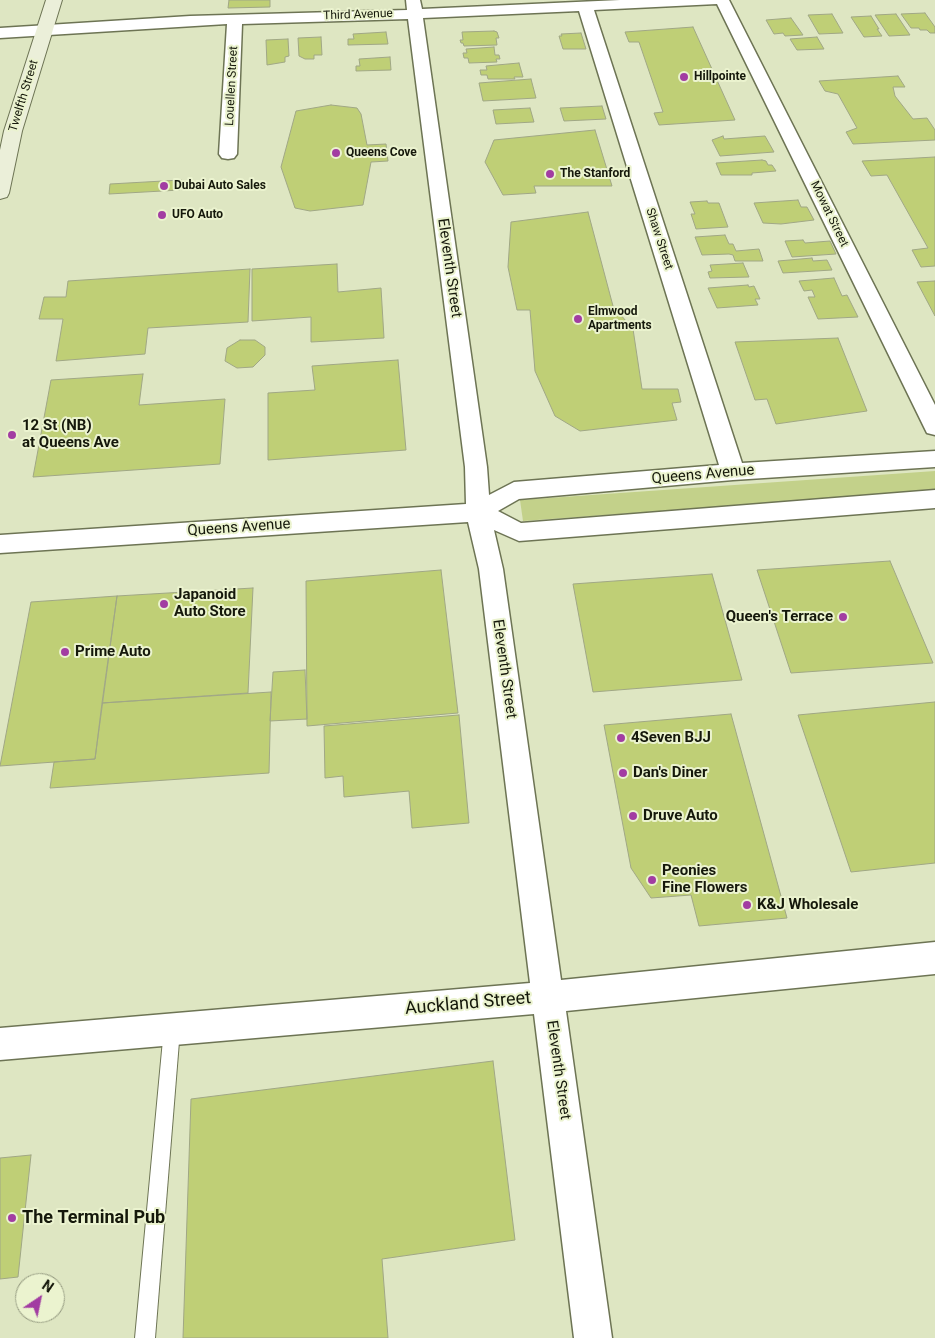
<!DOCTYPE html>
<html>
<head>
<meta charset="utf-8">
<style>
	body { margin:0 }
	#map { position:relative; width:935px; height:1338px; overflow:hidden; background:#dee6c2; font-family:Roboto,sans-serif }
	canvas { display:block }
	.north { position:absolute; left:15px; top:1273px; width:50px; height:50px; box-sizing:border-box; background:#ebf3cf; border:1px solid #959b81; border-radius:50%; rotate:34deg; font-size:14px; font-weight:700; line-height:20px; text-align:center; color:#15180b }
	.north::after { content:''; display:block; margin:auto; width:18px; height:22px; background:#a23da2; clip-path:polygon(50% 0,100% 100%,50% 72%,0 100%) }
</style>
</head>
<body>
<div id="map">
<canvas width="935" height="1338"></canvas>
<div class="north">N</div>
</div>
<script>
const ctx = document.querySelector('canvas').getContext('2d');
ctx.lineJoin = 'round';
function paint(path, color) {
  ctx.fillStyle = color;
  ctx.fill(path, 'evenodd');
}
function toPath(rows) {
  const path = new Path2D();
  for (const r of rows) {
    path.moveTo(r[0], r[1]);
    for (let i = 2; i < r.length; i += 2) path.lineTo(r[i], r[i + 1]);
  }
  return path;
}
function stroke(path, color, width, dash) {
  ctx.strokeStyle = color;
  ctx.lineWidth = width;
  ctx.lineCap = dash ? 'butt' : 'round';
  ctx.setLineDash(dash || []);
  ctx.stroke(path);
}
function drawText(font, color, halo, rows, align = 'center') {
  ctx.font = font + ' Roboto,sans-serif';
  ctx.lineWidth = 4;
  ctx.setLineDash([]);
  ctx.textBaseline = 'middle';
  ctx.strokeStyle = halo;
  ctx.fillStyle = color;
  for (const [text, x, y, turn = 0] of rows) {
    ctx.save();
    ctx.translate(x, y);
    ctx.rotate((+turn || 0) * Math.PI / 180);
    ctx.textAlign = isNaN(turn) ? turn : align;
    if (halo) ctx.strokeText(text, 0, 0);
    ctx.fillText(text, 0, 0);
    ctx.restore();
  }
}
paint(toPath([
	[935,471,935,491,523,521,520,500]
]), '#c3d18a');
const building = toPath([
	[229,0,270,0,270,7,228,8,229,0],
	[925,13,935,27,935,33,930,33,927,30,920,30,919,28,911,28,901,14,925,13],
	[832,14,843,33,819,34,808,15,832,14],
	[896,14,910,35,889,36,875,15,896,14],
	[871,16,879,29,877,29,882,36,864,37,851,17,871,16],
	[791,18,803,35,785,36,783,33,774,34,766,20,791,18],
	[693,27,735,120,659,125,654,113,663,112,639,42,629,42,625,32,693,27],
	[494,31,497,32,499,38,496,38,497,45,464,46,463,43,461,43,460,40,463,40,462,32,494,31],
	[386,32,388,44,348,45,348,39,354,39,353,34,386,32],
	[581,33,586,49,563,49,559,36,562,36,561,34,581,33],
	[321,37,322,55,314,55,314,59,305,59,299,56,298,38,321,37],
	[817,37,824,49,797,50,790,39,817,37],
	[288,39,289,56,285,57,285,62,267,65,266,40,288,39],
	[494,47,495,55,499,55,500,59,496,59,497,62,469,63,468,58,464,58,463,53,467,53,466,49,494,47],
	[390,57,391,70,356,71,356,66,360,66,359,59,390,57],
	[519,63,523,77,514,77,515,79,488,79,487,75,481,75,480,70,487,70,486,66,519,63],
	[898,76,905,87,893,87,895,96,913,119,927,118,935,130,935,140,853,144,846,132,857,128,838,94,825,91,819,81,898,76],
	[531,79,536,98,483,101,479,83,531,79],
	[331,105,357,108,361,114,367,145,386,144,388,161,371,162,363,205,310,211,295,208,281,167,296,111,331,105],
	[602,106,606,119,564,121,560,108,602,106],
	[530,108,534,122,496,124,493,110,530,108],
	[595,130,612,186,534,186,536,193,503,195,485,162,494,140,595,130],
	[723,136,724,139,765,136,774,152,720,156,712,140,723,136],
	[935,157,935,266,921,267,912,250,928,248,887,175,871,176,862,161,935,157],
	[762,160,766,161,768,165,772,165,776,171,752,173,752,175,721,175,716,163,762,160],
	[181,180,180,190,109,194,110,184,181,180],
	[798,200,801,207,807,207,814,220,781,224,763,223,754,203,798,200],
	[707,201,708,203,719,203,728,227,696,229,691,214,695,214,690,202,707,201],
	[588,212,613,306,633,329,642,389,678,389,681,402,672,403,677,420,580,431,555,416,535,371,530,310,517,310,508,267,511,222,588,212],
	[725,235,729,244,733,244,736,251,759,249,763,261,735,261,733,255,729,254,702,255,695,237,725,235],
	[803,240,805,243,830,241,836,254,792,257,785,241,803,240],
	[812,258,813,261,827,260,832,270,783,273,778,261,812,258],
	[743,263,749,277,710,278,708,272,712,271,710,265,743,263],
	[337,264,338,292,381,288,384,338,311,342,311,317,252,321,252,269,337,264],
	[250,269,248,322,148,328,145,354,56,361,63,319,39,319,44,297,66,297,68,281,250,269],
	[834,278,842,296,847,295,858,317,818,319,808,297,815,297,812,290,804,291,799,281,834,278],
	[935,281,935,316,917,282,935,281],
	[748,285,749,287,754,286,760,299,755,299,758,305,717,308,708,288,748,285],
	[838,338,867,411,776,424,767,399,755,400,735,342,838,338],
	[240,340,255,340,265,347,265,355,253,367,237,368,225,361,227,348,240,340],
	[398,360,406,450,268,460,268,393,315,390,312,366,398,360],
	[143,374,139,405,225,399,220,464,33,477,51,380,143,374],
	[890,561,933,663,791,673,757,570,890,561],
	[441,570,458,713,307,726,306,581,441,570],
	[712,574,742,680,593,692,573,584,712,574],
	[253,588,248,693,102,703,117,596,253,588],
	[117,596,95,759,0,766,31,602,117,596],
	[305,670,307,719,270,721,273,672,305,670],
	[271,692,269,773,50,788,54,762,95,759,102,703,271,692],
	[935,702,935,863,851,872,798,715,935,702],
	[731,714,787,918,699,926,691,895,651,898,631,868,604,725,731,714],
	[459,715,469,823,412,828,409,791,344,797,343,776,325,778,324,726,459,715],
	[493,1061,515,1240,382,1259,388,1338,183,1338,191,1099,493,1061],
	[31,1155,18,1277,0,1279,0,1158,31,1155]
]);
paint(building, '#bfcf76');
stroke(building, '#a0a785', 1);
const lane = toPath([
	[172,1021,178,1023,180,1029,155,1338,135,1338,164,1029,166,1023,172,1021]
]);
const street = toPath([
	[406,0,420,0,422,9,620,0,729,0,935,405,935,435,927,433,924,427,717,4,594,10,742,463,935,451,935,467,733,480,519,499,498,511,521,523,935,490,935,508,519,541,494,530,503,569,561,980,935,942,935,974,566,1011,612,1338,574,1338,534,1014,0,1060,0,1028,530,983,479,569,468,522,0,553,0,535,466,504,465,467,408,19,242,24,237,154,234,158,228,159,222,158,219,154,227,24,0,38,0,28,190,16,407,10,406,0],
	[579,11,719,465,514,482,489,495,487,467,423,18,579,11]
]);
const secondary = toPath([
	[46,0,62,0,22,131,9,193,7,197,0,199,0,150,4,131,46,0]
]);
stroke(lane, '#6d7454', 2);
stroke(street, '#6d7454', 3);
stroke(secondary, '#6d7454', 2);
paint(lane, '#fff');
paint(street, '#fff');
paint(secondary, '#ebefd9');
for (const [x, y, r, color] of [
	[684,77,5,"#a23da2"],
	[336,153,5,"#a23da2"],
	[550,174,5,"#a23da2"],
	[164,186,5,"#a23da2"],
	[162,215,5,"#a23da2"],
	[578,319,5,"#a23da2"],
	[12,435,5,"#a23da2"],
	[164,604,5,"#a23da2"],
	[843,617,5,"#a23da2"],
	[65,652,5,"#a23da2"],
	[621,738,5,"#a23da2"],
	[623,773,5,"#a23da2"],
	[633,816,5,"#a23da2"],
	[652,880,5,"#a23da2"],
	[747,905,5,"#a23da2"],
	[12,1218,5,"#a23da2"]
]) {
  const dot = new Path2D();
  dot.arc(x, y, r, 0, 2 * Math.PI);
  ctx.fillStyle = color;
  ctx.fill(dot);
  stroke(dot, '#ebf3cf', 2);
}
drawText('12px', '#15180b', '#ebf3cf', [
	["Third Avenue",358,15,-2],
	["Louellen Street",232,86,-87],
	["Twelfth Street",24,96,-73],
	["Mowat Street",829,214,64],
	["Shaw Street",659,239,72]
]);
drawText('bold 12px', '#15180b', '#ebf3cf', [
	["Hillpointe",694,77],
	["Queens Cove",346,153],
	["The Stanford",560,174],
	["Dubai Auto Sales",174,186],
	["UFO Auto",172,215],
	["Elmwood",588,312],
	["Apartments",588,326]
], 'left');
drawText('15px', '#15180b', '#ebf3cf', [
	["Eleventh Street",449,268,82],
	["Queens Avenue",703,475,-5],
	["Queens Avenue",239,528,-4],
	["Eleventh Street",504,669,82],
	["Eleventh Street",558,1070,82]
]);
drawText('bold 15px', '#15180b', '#ebf3cf', [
	["12 St (NB)",22,426],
	["at Queens Ave",22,443],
	["Japanoid",174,595],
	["Auto Store",174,612],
	["Queen's Terrace",833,617,"right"],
	["Prime Auto",75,652],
	["4Seven BJJ",631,738],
	["Dan's Diner",633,773],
	["Druve Auto",643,816],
	["Peonies",662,871],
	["Fine Flowers",662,888],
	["K&J Wholesale",757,905]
], 'left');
drawText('18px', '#15180b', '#ebf3cf', [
	["Auckland Street",468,1004,-5]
]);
drawText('bold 18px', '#15180b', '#ebf3cf', [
	["The Terminal Pub",22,1218]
], 'left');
</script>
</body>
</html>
